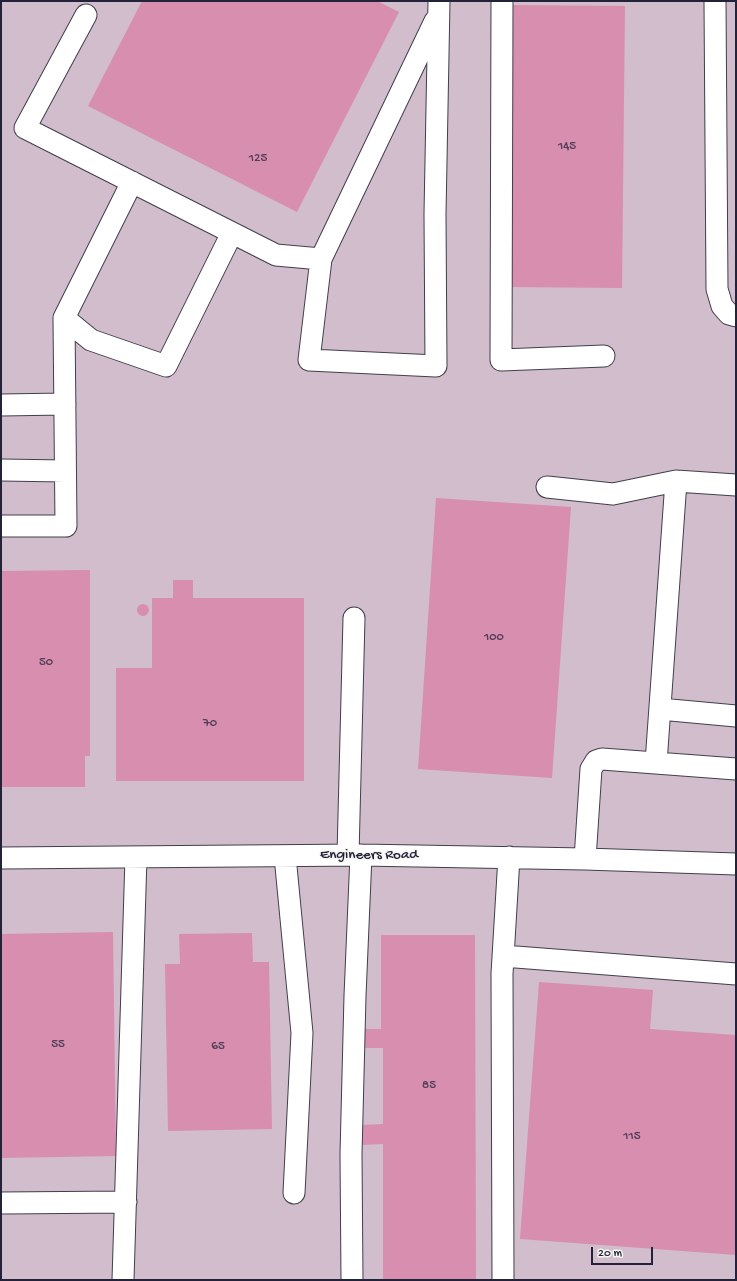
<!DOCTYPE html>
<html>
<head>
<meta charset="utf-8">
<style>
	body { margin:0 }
	#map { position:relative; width:737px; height:1281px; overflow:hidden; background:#efdebd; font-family:"Gochi Hand",sans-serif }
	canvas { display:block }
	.frame { position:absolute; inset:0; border:2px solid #22223b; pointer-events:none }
	.scale { position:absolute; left:591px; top:1247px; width:62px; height:18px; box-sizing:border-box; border:2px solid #22223b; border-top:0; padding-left:5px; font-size:12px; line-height:14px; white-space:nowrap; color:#22223b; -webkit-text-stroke:3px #f6f6f2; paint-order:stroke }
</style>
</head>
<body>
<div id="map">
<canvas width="737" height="1281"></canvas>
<div class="frame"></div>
<div class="scale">20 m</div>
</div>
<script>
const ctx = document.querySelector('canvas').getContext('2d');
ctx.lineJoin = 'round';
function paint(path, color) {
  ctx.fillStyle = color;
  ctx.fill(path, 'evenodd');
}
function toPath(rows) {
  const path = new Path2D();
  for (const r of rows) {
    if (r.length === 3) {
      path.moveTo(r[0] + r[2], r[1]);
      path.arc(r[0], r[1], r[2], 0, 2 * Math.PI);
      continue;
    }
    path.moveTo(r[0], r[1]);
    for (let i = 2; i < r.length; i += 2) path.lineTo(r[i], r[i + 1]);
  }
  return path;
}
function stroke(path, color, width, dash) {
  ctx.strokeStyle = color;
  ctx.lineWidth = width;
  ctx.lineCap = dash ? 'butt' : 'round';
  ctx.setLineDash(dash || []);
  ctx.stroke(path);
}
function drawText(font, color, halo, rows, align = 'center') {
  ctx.font = font + ' "Gochi Hand",sans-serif';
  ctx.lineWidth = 3;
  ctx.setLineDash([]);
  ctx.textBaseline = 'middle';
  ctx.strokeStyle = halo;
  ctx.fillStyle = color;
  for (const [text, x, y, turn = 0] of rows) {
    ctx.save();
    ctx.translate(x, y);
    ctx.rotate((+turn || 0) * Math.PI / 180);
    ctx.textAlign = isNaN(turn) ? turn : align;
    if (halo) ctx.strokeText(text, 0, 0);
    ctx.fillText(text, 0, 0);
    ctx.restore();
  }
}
paint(toPath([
	[1,1,736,1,736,1280,1,1280]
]), '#d1bdcb');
paint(toPath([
	[142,1,377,1,399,12,297,212,88,106],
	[511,5,625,6,622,288,509,287],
	[436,498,571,507,552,778,418,769],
	[90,570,90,756,85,756,85,787,1,787,1,571],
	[173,580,193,580,193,598,304,598,304,781,116,781,116,668,152,668,152,598,173,598],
	[143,610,6],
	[113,932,116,1156,1,1158,1,934],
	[252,933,253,962,269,962,272,1129,168,1131,165,964,180,964,179,934],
	[381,935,475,935,476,1280,383,1280,383,1144,362,1145,362,1125,383,1124,383,1048,361,1048,361,1029,381,1029],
	[539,982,653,990,650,1029,736,1035,736,1255,520,1239]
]), '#d88eae');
const minor = toPath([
	[502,1,501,360,604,356],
	[715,1,717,289,722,306,729,314,736,316],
	[86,15,25,128,276,255,321,259,309,360,436,366,435,214,439,1],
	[321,259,435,21],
	[64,318,91,340,166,366,232,233],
	[1,405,65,404],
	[1,470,65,471],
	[547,487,613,494,676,481,736,485],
	[1,526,66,526,64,318,132,182],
	[660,709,736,716],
	[656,763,676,481],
	[348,855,354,618],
	[285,856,302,1033,294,1193],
	[1,858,361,855,585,859,736,864],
	[585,859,591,769,596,761,602,759,736,769],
	[503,956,736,974],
	[1,1203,126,1202],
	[123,1280,136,857],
	[352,1280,351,1154,355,996,361,855],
	[503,1280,502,974,509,857]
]);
stroke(minor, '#413e4e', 23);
stroke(minor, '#fff', 21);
drawText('13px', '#503d58', null, [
	["145",567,147],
	["125",258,159],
	["100",494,638],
	["50",46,663],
	["70",210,724],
	["55",58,1045],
	["65",218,1047],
	["85",429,1086],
	["115",632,1137]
]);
drawText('15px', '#22223b', '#f6f6f2', [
	["Engineers Road",369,856]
]);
</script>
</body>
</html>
